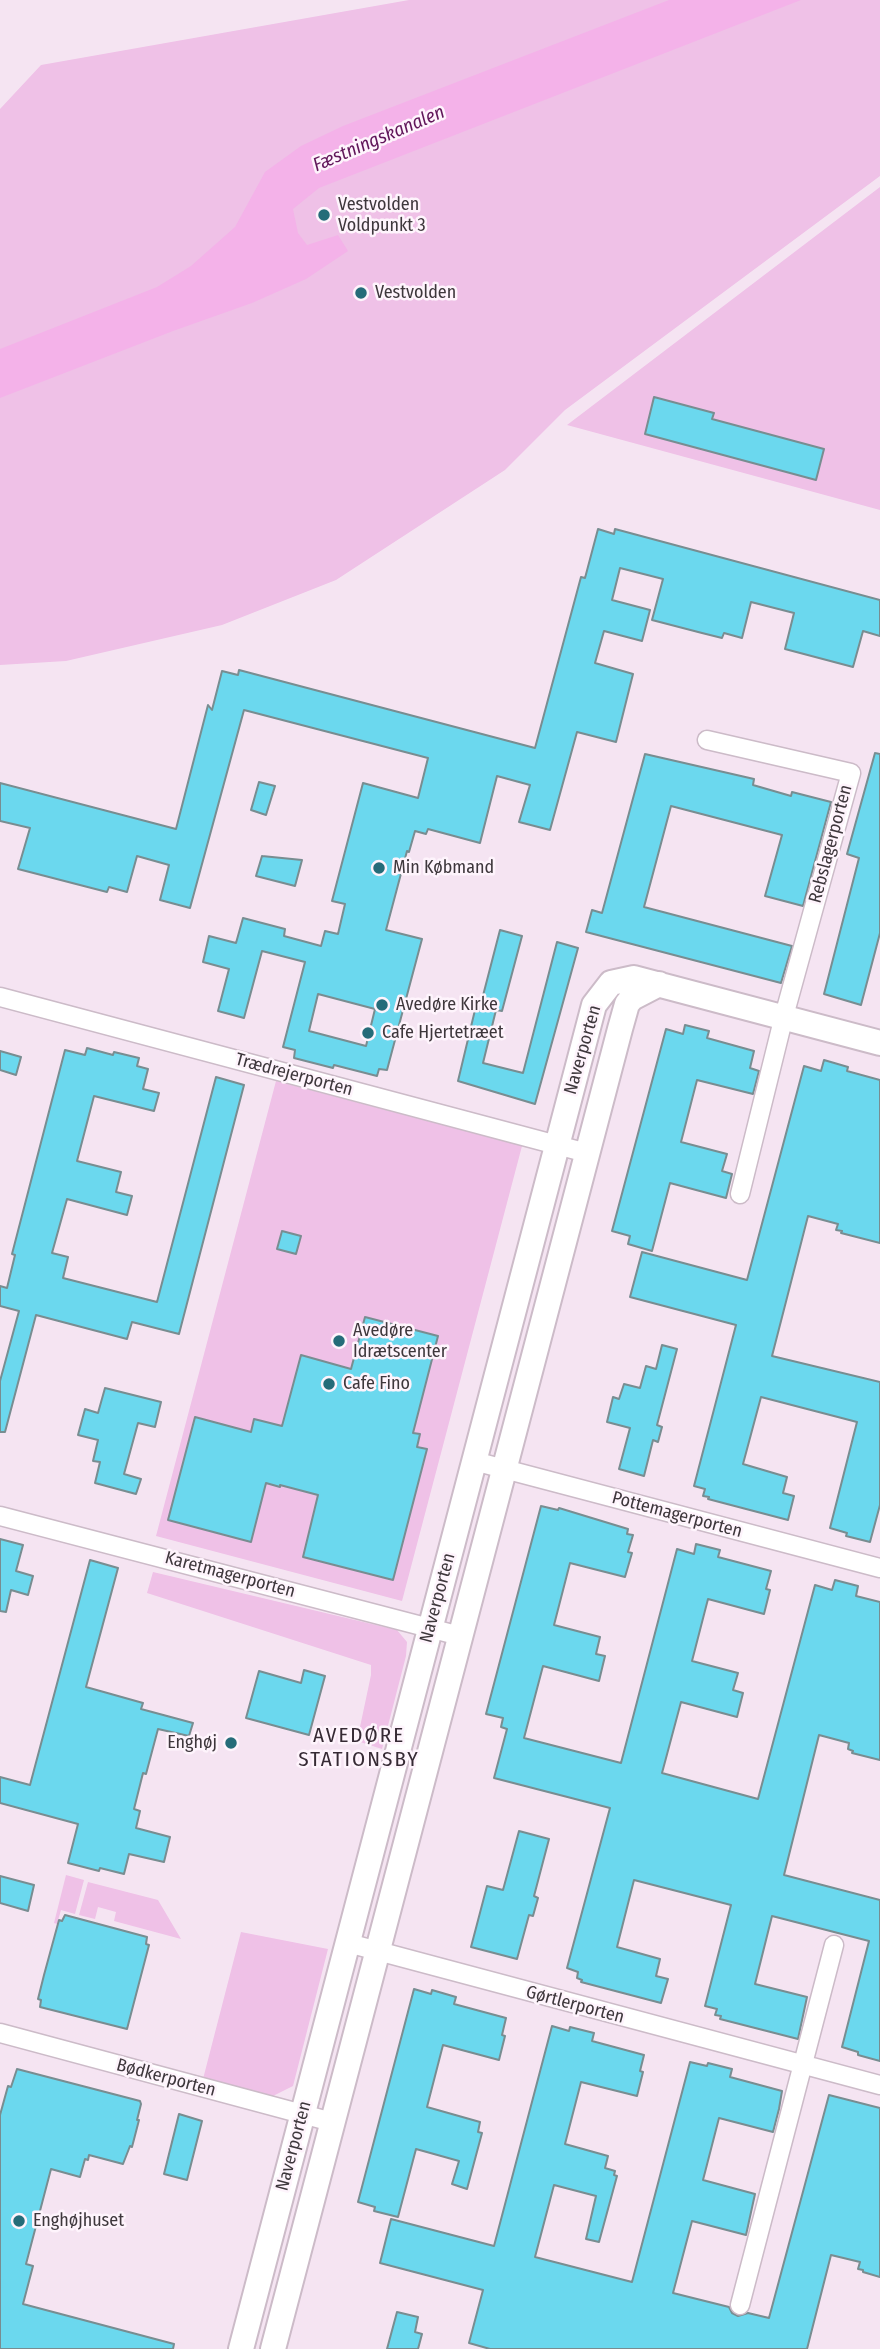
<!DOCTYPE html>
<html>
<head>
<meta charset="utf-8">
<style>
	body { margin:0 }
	canvas { display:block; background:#f5e4f2 }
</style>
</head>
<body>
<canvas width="880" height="2349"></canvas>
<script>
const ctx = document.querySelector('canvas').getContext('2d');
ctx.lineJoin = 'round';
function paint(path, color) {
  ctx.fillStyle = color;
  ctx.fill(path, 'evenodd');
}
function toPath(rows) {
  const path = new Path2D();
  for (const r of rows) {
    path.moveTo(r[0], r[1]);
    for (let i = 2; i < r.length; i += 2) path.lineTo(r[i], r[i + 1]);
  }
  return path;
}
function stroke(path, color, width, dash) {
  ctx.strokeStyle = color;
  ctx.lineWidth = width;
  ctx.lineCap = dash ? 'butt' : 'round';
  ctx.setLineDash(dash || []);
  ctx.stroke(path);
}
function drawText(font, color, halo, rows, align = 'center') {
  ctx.font = font + ' "Fira Sans Condensed",sans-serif';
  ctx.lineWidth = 5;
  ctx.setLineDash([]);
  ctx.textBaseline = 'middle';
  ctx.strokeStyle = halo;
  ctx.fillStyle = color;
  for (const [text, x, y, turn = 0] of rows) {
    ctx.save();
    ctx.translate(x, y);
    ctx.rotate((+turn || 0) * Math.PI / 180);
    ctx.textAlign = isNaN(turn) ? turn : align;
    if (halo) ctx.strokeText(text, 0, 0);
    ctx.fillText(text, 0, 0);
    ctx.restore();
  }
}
paint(toPath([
	[409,0,880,0,880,176,565,410,505,470,336,580,222,625,66,661,0,665,0,109,41,65],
	[880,187,880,510,567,425],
	[276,1081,522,1146,402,1601,156,1536],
	[153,1572,397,1630,407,1642,406,1656,382,1749,357,1741,371,1675,371,1665,147,1593],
	[66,1875,84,1880,75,1914,61,1910,57,1924,54,1923],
	[88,1882,158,1900,181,1939,114,1921,116,1912,98,1907,95,1919,79,1915],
	[241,1932,328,1949,293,2086,271,2097,203,2079]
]), '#efc1e7');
paint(toPath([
	[669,0,801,0,319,188,293,209,298,233,307,245,338,235,348,251,306,279,252,303,173,331,0,398,0,349,157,287,191,266,235,227,265,172,301,146,343,126]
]), '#f4b2e9');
const building = toPath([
	[654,397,714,413,712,419,824,449,816,480,645,434,654,397],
	[598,529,614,534,615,529,880,600,880,636,863,631,853,667,785,649,794,613,751,602,742,638,724,633,722,638,702,633,652,620,663,579,620,568,612,600,650,610,642,641,604,631,595,663,633,674,616,742,577,732,550,830,519,822,530,785,497,776,480,843,428,829,426,834,415,831,409,852,407,851,386,930,422,939,387,1070,379,1069,377,1076,334,1065,333,1068,294,1058,295,1050,283,1047,305,962,262,951,244,1018,218,1011,229,969,203,962,209,936,236,943,243,918,285,929,284,936,321,946,325,931,338,934,345,904,332,901,363,783,418,798,428,758,244,710,190,908,160,900,169,865,137,856,127,892,109,887,107,892,18,869,30,828,0,821,0,783,176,829,208,705,212,710,222,671,238,675,239,670,535,748,581,577,585,578,598,529],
	[318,994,375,1009,366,1046,309,1031,318,994],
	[875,753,880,754,880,933,861,1005,824,994,859,858,847,854,875,753],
	[645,754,754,779,753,785,791,796,792,792,831,802,803,906,765,896,782,835,671,806,644,907,792,946,781,983,586,932,592,910,602,913,645,754],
	[259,782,275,786,266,815,251,810,259,782],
	[262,856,302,860,295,886,256,876,262,856],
	[500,930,522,936,502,1011,496,1010,483,1063,523,1073,557,942,578,948,535,1104,458,1081,475,1010,479,1011,500,930],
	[685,1025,709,1031,707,1038,754,1051,750,1068,759,1071,753,1094,697,1080,681,1142,727,1154,722,1171,732,1174,726,1198,670,1183,652,1251,628,1244,630,1236,612,1231,666,1029,683,1034,685,1025],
	[87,1048,113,1055,114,1052,139,1058,137,1066,148,1069,143,1089,159,1093,154,1111,94,1096,77,1161,121,1172,116,1192,132,1196,127,1215,67,1199,52,1253,68,1257,63,1278,157,1302,216,1077,244,1085,179,1334,132,1322,127,1339,36,1315,5,1432,0,1432,0,1381,19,1311,0,1306,0,1286,7,1288,15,1255,12,1254,65,1050,85,1055,87,1048],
	[0,1051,21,1057,16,1075,0,1070,0,1051],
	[824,1060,848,1067,847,1071,880,1080,880,1243,841,1233,842,1231,836,1230,838,1224,808,1216,772,1356,880,1382,880,1505,870,1542,846,1536,847,1533,830,1528,857,1422,761,1397,743,1464,787,1477,783,1493,794,1496,788,1520,708,1499,709,1497,703,1496,705,1489,694,1486,736,1325,630,1297,642,1252,747,1280,804,1066,821,1071,824,1060],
	[282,1231,301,1236,296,1254,277,1249,282,1231],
	[365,1317,438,1336,413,1433,420,1434,417,1447,427,1449,393,1580,303,1557,318,1495,280,1485,280,1487,266,1483,251,1542,168,1520,195,1417,251,1432,254,1419,282,1426,301,1355,351,1369,365,1317],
	[662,1345,677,1349,657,1425,662,1427,658,1442,653,1440,644,1476,619,1469,630,1428,607,1422,613,1397,619,1399,624,1384,640,1388,646,1366,656,1369,662,1345],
	[105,1388,161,1402,155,1427,138,1423,124,1474,141,1479,136,1494,95,1483,100,1462,93,1461,98,1440,78,1435,85,1409,98,1413,105,1388],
	[541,1506,558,1510,559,1508,628,1529,627,1534,633,1535,628,1552,632,1553,625,1577,570,1563,554,1625,600,1637,596,1654,605,1656,599,1681,543,1666,524,1738,621,1763,677,1549,694,1554,696,1544,720,1550,718,1557,771,1571,766,1589,770,1590,764,1614,708,1599,692,1661,738,1673,733,1690,743,1693,737,1717,681,1702,662,1773,758,1799,815,1585,832,1590,835,1580,858,1586,856,1596,880,1602,880,1760,852,1753,853,1751,848,1749,849,1743,819,1735,784,1875,880,1900,880,2061,858,2055,858,2052,842,2047,869,1941,772,1916,755,1984,807,1997,798,2039,720,2019,721,2016,715,2015,717,2009,705,2006,731,1905,634,1880,617,1947,660,1959,656,1976,668,1979,661,2003,581,1982,582,1980,577,1978,578,1972,567,1968,610,1808,494,1778,507,1729,501,1727,503,1718,486,1714,541,1506],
	[0,1539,23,1545,16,1571,33,1576,28,1595,11,1590,6,1612,0,1611,0,1539],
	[90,1560,118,1568,86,1687,143,1703,141,1709,193,1723,189,1736,158,1729,146,1774,143,1773,134,1809,140,1811,136,1828,170,1837,164,1862,129,1854,124,1874,100,1868,99,1871,68,1863,78,1824,0,1803,0,1777,30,1785,90,1560],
	[304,1670,325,1676,309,1735,246,1718,259,1671,301,1683,304,1670],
	[519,1831,549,1839,534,1896,538,1898,533,1916,529,1915,517,1959,471,1947,487,1886,503,1890,519,1831],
	[0,1876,34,1885,28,1911,0,1903,0,1876],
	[65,1915,147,1937,146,1944,149,1945,127,2029,40,2007,41,2000,38,1999,44,1975,59,1920,62,1921,65,1915],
	[414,1989,431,1994,432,1990,456,1997,454,2004,506,2018,502,2035,505,2036,499,2060,443,2045,427,2107,480,2122,478,2132,482,2133,467,2189,452,2184,459,2161,416,2149,398,2217,374,2211,375,2207,358,2202,414,1989],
	[552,2026,569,2031,570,2027,594,2033,592,2041,644,2055,640,2071,643,2072,637,2096,581,2082,565,2144,608,2156,605,2168,615,2171,614,2175,617,2176,599,2242,586,2239,596,2196,554,2185,535,2257,632,2282,690,2062,707,2066,708,2063,732,2069,730,2077,782,2091,779,2109,773,2132,719,2118,703,2180,755,2194,746,2235,692,2221,673,2293,729,2307,732,2313,738,2316,748,2313,769,2318,829,2095,880,2108,880,2277,863,2272,863,2270,858,2269,860,2262,831,2255,807,2349,490,2349,469,2343,483,2290,380,2263,391,2219,494,2246,552,2026],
	[17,2069,140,2101,141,2104,137,2120,139,2120,132,2147,130,2146,123,2164,89,2155,88,2160,85,2159,80,2177,51,2169,26,2264,33,2266,23,2304,174,2344,173,2349,0,2349,0,2115,8,2086,11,2087,17,2069],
	[179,2114,202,2121,187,2180,164,2174,179,2114],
	[397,2312,418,2317,415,2332,422,2334,418,2349,387,2349,397,2312]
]);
paint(building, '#6bd8ee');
stroke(building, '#788d91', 2);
const street = toPath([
	[707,740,851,773,784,1016,740,1194],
	[0,997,587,1153],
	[474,1461,880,1568],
	[0,1516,460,1636],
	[348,1943,880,2085],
	[0,2033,332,2122],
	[740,2305,834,1945]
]);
const secondary = toPath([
	[241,2349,594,1005,611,983,634,978,880,1043],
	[273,2349,620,1029,627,1004,632,998,659,984]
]);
stroke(street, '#ccbbc8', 21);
stroke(secondary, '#ccbbc8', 28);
stroke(street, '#fff', 18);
stroke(secondary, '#fff', 24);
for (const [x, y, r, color] of [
	[324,215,7,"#256c79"],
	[361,293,7,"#256c79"],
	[379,868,7,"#256c79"],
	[382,1005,7,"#256c79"],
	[368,1033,7,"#256c79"],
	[339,1341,7,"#256c79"],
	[329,1384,7,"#256c79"],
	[231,1743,7,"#256c79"],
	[19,2221,7,"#256c79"]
]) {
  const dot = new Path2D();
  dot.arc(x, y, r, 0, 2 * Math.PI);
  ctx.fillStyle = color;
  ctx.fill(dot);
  stroke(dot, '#fef4fc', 2.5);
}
drawText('18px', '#3e373c', '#fef4fc', [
	["Vestvolden",338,205],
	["Voldpunkt 3",338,226],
	["Vestvolden",375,293],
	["Min Købmand",393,868],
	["Avedøre Kirke",396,1005],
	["Cafe Hjertetræet",382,1033],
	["Avedøre",353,1331],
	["Idrætscenter",353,1352],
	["Cafe Fino",343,1384],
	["Enghøj",217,1743,"right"],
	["Enghøjhuset",33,2221]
], 'left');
drawText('18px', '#3e373c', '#fef4fc', [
	["Rebslagerporten",831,844,-75],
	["Naverporten",583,1050,-74],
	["Trædrejerporten",294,1075,15],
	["Pottemagerporten",677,1515,15],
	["Karetmagerporten",230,1575,15],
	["Naverporten",438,1598,-75],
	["Gørtlerporten",575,2005,15],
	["Bødkerporten",166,2078,15],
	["Naverporten",294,2146,-75]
]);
drawText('italic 19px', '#61165a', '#fef4fc', [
	["Fæstningskanalen",379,139,-23]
]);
ctx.letterSpacing = '2px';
drawText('21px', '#362a34', '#fef4fc', [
	["AVEDØRE",359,1736],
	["STATIONSBY",359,1760]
]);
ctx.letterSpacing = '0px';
</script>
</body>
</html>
